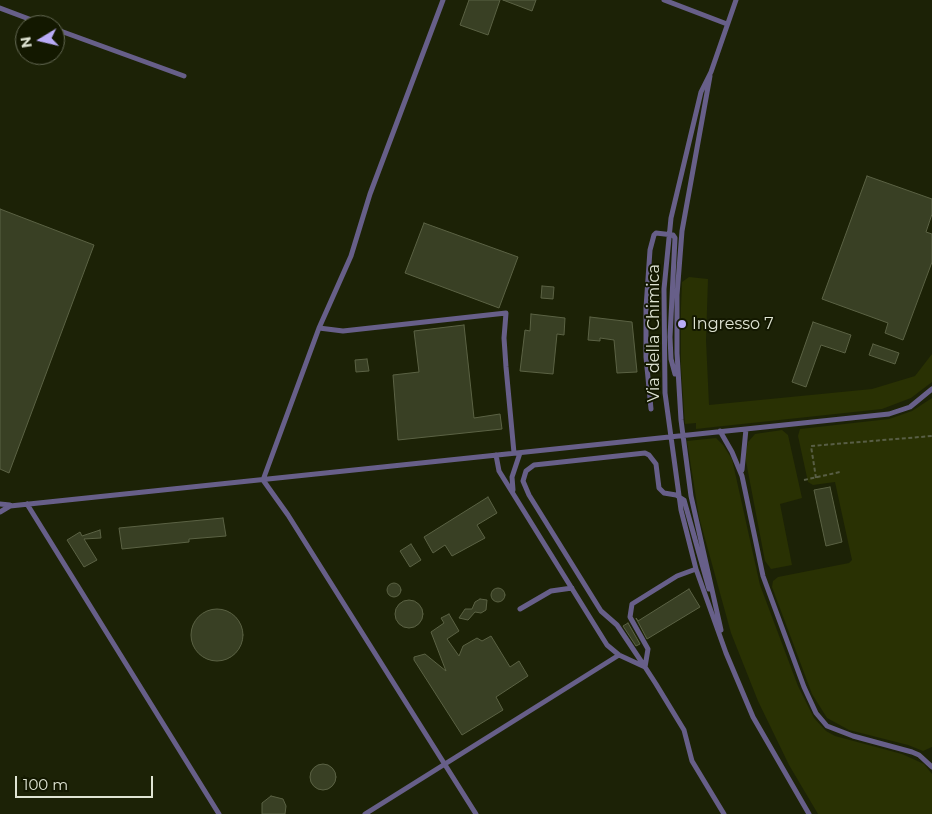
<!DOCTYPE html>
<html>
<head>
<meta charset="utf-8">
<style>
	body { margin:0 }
	#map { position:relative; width:932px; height:814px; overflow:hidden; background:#1c2206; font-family:Montserrat,sans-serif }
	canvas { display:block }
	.north { position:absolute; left:15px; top:15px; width:50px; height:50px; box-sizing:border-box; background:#131800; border:1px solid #656a54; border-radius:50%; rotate:261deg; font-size:14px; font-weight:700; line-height:20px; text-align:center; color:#dfe4d3 }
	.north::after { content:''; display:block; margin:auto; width:18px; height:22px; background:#b9abf7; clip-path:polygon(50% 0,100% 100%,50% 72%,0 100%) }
	.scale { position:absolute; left:15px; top:776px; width:138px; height:22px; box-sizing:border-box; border:2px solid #dfe4d3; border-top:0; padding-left:6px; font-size:15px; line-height:18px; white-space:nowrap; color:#dfe4d3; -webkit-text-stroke:4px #131800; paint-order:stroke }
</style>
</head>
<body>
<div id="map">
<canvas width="932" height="814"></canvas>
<div class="north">N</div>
<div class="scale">100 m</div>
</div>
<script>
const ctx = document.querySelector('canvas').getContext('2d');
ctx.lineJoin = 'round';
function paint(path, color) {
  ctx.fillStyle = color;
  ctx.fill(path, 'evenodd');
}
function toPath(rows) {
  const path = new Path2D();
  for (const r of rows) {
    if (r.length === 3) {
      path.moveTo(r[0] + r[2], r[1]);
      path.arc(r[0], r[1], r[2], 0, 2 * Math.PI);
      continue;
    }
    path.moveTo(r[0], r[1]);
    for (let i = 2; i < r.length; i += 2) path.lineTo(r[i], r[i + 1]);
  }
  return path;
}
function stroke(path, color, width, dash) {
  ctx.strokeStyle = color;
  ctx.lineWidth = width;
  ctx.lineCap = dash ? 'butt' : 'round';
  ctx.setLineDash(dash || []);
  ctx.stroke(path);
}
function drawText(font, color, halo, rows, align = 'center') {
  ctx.font = font + ' Montserrat,sans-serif';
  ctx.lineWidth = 4;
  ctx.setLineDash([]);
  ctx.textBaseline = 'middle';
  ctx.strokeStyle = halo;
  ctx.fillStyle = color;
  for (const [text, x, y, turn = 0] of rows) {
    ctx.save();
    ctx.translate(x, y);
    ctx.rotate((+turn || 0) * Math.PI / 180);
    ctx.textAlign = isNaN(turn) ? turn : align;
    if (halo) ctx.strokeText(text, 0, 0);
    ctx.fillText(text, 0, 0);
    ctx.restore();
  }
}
paint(toPath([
	[689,277,708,279,706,340,709,405,872,389,915,376,932,354,932,382,911,398,882,409,714,427,696,429,696,423,685,424,681,367,681,307,682,282],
	[932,398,932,747,923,751,908,745,849,730,827,718,812,694,772,587,773,581,778,577,849,563,852,560,835,482,813,485,808,482,798,436,800,429,889,419,912,411],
	[782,430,788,435,802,498,780,504,792,565,771,569,765,561,745,456,748,442,755,434],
	[716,438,723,445,732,459,760,585,798,686,814,718,826,731,835,736,902,754,924,764,932,774,932,814,818,814,789,765,758,701,731,633,699,517,687,441]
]), '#293103');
const building = toPath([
	[469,0,500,0,488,35,460,25,469,0],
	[503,0,536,0,532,11,503,0],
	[867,176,932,199,932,214,926,232,932,234,932,262,903,340,885,333,888,323,822,299,867,176],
	[0,209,94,245,9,473,0,469,0,209],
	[424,223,518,257,499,308,405,273,424,223],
	[542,286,554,287,553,299,541,298,542,286],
	[531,314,565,318,564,335,557,334,553,374,520,371,525,330,530,331,531,314],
	[590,317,632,322,637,372,617,373,614,340,600,338,600,341,588,340,590,317],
	[813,322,851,335,845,353,821,345,806,387,792,382,813,322],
	[464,325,474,418,500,414,502,429,398,440,393,375,419,372,414,331,464,325],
	[873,344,899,353,895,364,869,355,873,344],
	[367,359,369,371,356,372,355,360,367,359],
	[830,487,842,542,826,546,814,490,830,487],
	[488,497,497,513,477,525,485,538,452,556,445,545,433,553,424,537,488,497],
	[223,518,226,536,189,539,189,542,122,549,119,528,223,518],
	[100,530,101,538,84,539,97,560,84,567,67,540,80,532,82,536,100,530],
	[411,544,421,560,410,567,400,551,411,544],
	[394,590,7],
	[498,595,7],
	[689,589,700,607,647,639,636,618,638,621,689,589],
	[480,599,487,600,486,610,481,613,475,612,468,620,459,618,465,609,472,609,475,602,480,599],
	[409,614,14],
	[217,635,26],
	[449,614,459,631,447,639,459,656,463,646,477,638,482,641,491,636,510,667,519,661,528,676,496,697,503,710,462,735,414,660,414,657,425,654,446,671,431,632,444,623,441,618,449,614],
	[628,623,640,644,636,646,623,626,628,623],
	[323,777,13],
	[271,796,283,799,286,806,285,814,262,814,262,803,271,796]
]);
paint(building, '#394024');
stroke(building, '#5b6244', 1);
stroke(toPath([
	[816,478,811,446,932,436],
	[804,480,840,472]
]), '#585e45', 2, [4, 2.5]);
stroke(toPath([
	[443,0,370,194,351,256,319,328,263,480,288,515,476,814],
	[664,0,727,24],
	[736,0,711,72,701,92,671,218,664,289,665,393,681,510,696,569,726,653,753,717,809,814],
	[0,8,45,25],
	[55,29,184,76],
	[710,76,682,231,677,295,677,353,681,420,691,496,721,630],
	[319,328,343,331,506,313,504,338,506,367,514,453],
	[651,409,646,357,646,308,650,250,654,235,656,233,673,235,675,238,670,337,671,359,675,374],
	[720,431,732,452,742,476,763,576,804,687,816,713,827,726,853,736,912,752,919,755,932,767],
	[496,455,499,471,607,645,619,655,645,667,656,684,684,730,692,761,724,814],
	[742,470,746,429],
	[513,490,512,477,520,453],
	[0,504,10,505],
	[27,504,219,814],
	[0,512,10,506,889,414,910,407,932,389],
	[520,609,551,591,572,588],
	[645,667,617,625,601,611,529,495,523,481,526,471,534,465,645,453,649,455,656,464,659,488,664,493,676,495,684,500,709,589],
	[645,667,648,649,630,617,632,604,677,576,696,569],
	[365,814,619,655]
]), '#675f89', 5);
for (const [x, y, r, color] of [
	[682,324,5,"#b9abf7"]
]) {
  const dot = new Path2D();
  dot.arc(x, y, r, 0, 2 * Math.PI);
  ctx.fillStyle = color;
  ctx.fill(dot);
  stroke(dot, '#131800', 2);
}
drawText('16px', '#dfe4d3', '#131800', [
	["Ingresso 7",692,324]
], 'left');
drawText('16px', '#dfe4d3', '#131800', [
	["Via della Chimica",654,333,-90]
]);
</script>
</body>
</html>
